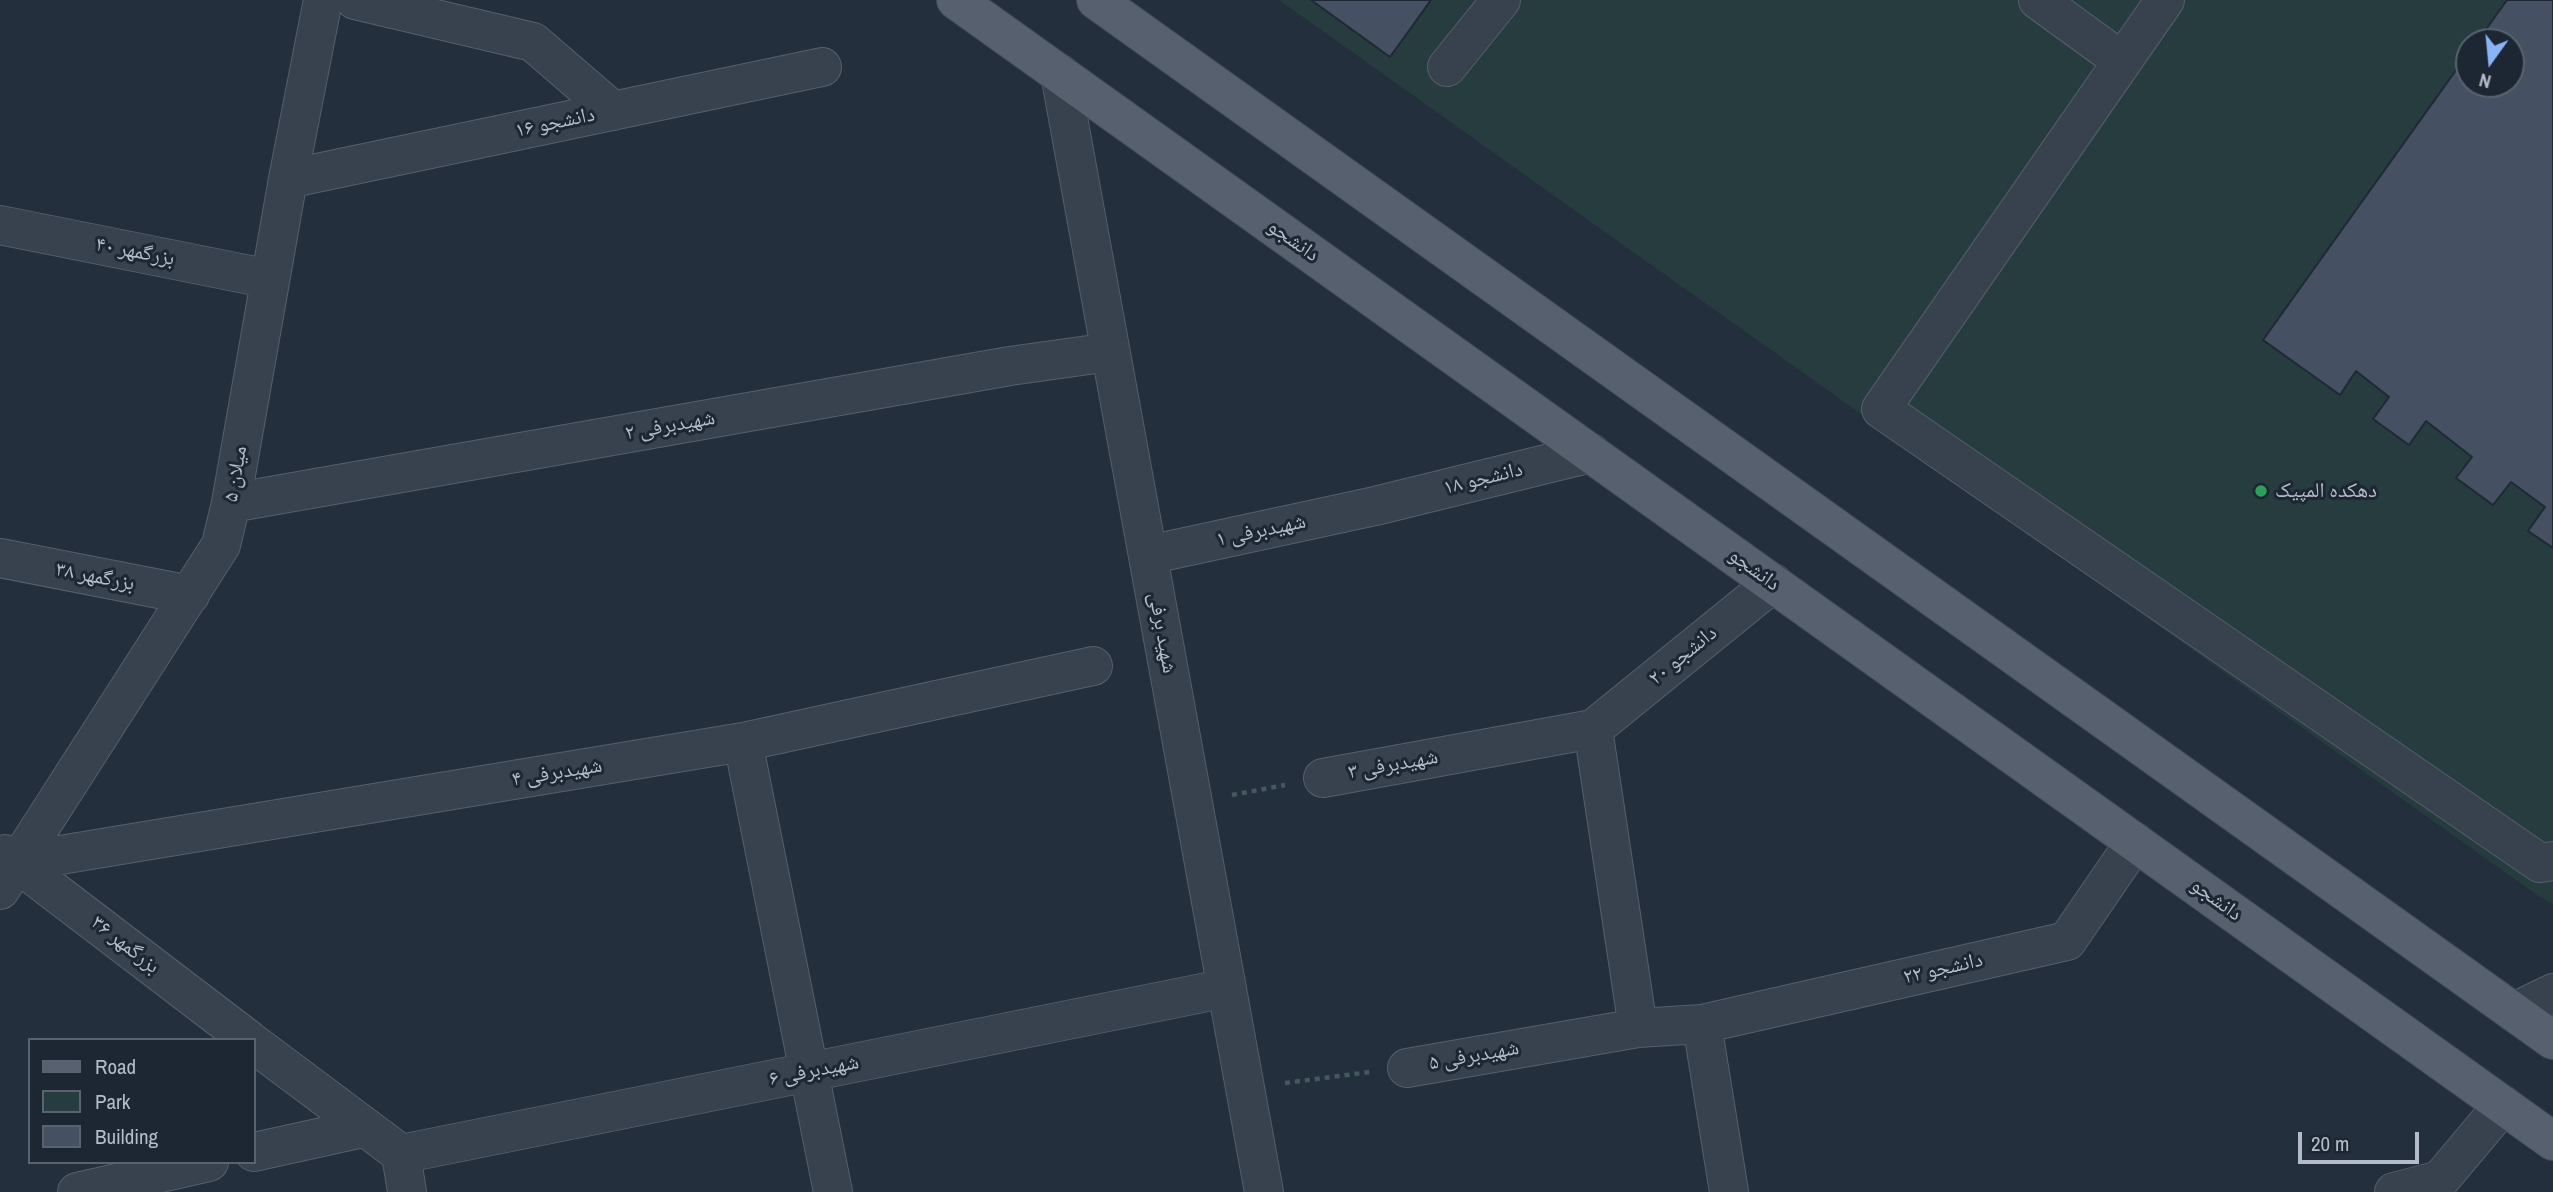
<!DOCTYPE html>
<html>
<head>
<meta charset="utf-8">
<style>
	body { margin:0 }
	#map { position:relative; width:2553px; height:1192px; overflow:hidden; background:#242f3e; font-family:"Archivo Narrow",sans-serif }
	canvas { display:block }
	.legend { position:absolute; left:28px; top:1038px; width:228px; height:126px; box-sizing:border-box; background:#1d2633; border:2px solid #59626f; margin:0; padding:9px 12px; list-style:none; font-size:21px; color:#b4bcc9 }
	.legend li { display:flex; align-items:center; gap:14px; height:35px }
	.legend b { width:35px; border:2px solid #59626f }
	.north { position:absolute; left:2455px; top:28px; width:70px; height:70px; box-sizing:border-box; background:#1d2633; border:2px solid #59626f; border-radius:50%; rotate:195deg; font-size:19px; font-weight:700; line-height:28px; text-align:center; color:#b4bcc9 }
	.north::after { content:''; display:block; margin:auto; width:24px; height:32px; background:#8ab4f8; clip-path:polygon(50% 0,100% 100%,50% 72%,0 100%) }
	.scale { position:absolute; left:2298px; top:1132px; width:121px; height:32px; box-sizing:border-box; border:4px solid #b4bcc9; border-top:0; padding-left:9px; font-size:21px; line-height:24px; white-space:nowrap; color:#b4bcc9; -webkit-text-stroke:5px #1d2633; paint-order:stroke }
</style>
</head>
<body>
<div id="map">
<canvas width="2553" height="1192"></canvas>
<ul class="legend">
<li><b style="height:9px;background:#56606e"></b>Road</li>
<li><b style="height:19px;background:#263c3f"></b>Park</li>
<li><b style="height:19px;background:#455162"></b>Building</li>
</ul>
<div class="north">N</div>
<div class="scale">20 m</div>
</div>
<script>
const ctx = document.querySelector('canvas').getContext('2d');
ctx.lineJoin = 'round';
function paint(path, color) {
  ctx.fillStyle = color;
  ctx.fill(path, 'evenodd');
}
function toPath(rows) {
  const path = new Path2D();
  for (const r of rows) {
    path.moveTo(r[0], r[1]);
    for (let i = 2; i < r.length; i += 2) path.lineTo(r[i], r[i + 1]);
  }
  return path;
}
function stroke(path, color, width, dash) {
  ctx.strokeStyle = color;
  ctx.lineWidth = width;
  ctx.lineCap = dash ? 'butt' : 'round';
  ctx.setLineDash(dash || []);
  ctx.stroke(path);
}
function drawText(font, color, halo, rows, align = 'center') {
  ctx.font = font + ' "Archivo Narrow","Noto Naskh Arabic",sans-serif';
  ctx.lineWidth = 6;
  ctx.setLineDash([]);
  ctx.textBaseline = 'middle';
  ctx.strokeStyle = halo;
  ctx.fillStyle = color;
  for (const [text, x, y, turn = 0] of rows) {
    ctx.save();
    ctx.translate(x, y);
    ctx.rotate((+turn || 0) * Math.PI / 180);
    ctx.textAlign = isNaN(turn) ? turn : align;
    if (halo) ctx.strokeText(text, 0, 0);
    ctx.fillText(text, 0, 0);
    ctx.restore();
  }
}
paint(toPath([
	[1279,0,2553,0,2553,904,2540,897],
	[2469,42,2511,42,2511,84,2469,84]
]), '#263c3f');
const building = toPath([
	[1311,0,1431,0,1390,57,1311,0],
	[2507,0,2553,0,2553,548,2528,531,2545,507,2511,482,2493,505,2456,478,2472,457,2426,421,2409,445,2373,419,2389,397,2356,371,2340,395,2263,340,2469,52,2469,84,2511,84,2511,42,2477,42,2507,0]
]);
paint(building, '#455162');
stroke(building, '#1f2835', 2);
const minor = toPath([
	[355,0,533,42,613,111],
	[2038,0,2122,61],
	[2165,0,1881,409,2540,863,2553,861],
	[1447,67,1501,0],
	[1060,74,1264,1192],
	[288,179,822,67],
	[0,225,270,279],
	[231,503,1010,366,1110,352],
	[1148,555,1375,506,1591,453],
	[0,558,190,595],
	[1593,729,1638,1028],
	[743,742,833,1192],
	[1323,778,1593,729,1773,583],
	[5,854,249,1040],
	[18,862,743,742,1093,666],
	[0,890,221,545,231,503,288,179,323,0],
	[2514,1012,2553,993],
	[1702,1024,1729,1192],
	[254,1044,401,1154,407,1192],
	[1407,1068,1638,1028,1702,1024,2067,941,2135,842],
	[254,1152,363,1128],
	[401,1154,1227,988],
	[77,1192,209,1162],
	[2394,1192,2440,1180,2503,1105]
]);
const major = toPath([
	[956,0,2553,1141],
	[1096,0,2553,1040]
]);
stroke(minor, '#565f6c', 40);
stroke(major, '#414a57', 40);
stroke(toPath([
	[1232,795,1285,785],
	[1285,1083,1370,1072]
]), '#44595c', 4.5, [5, 5]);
stroke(minor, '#38414e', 38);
stroke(major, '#56606e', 38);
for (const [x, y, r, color] of [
	[2261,491,7,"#2e9e5b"]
]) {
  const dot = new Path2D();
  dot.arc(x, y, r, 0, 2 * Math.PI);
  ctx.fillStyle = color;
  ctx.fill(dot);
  stroke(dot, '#1d2633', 2.5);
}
drawText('21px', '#b4bcc9', '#1d2633', [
	["دانشجو ۱۶",555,123,-12],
	["دانشجو",1293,241,35],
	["بزرگمهر ۴۰",135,252,11],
	["شهیدبرفی ۲",670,426,-10],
	["میلان ۵",236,474,-80],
	["دانشجو ۱۸",1483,479,-14],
	["شهیدبرفی ۱",1261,531,-12],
	["دانشجو",1754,570,36],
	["بزرگمهر ۳۸",95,577,11],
	["شهید برفی",1162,633,80],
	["دانشجو ۲۰",1683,656,-39],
	["شهیدبرفی ۳",1393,765,-10],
	["شهیدبرفی ۴",557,773,-9],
	["دانشجو",2216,900,36],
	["بزرگمهر ۳۶",125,945,38],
	["دانشجو ۲۲",1943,969,-13],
	["شهیدبرفی ۵",1474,1056,-10],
	["شهیدبرفی ۶",814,1071,-11]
]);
drawText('21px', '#b4bcc9', '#1d2633', [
	["دهکده المپیک",2275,491]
], 'left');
</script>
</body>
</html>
